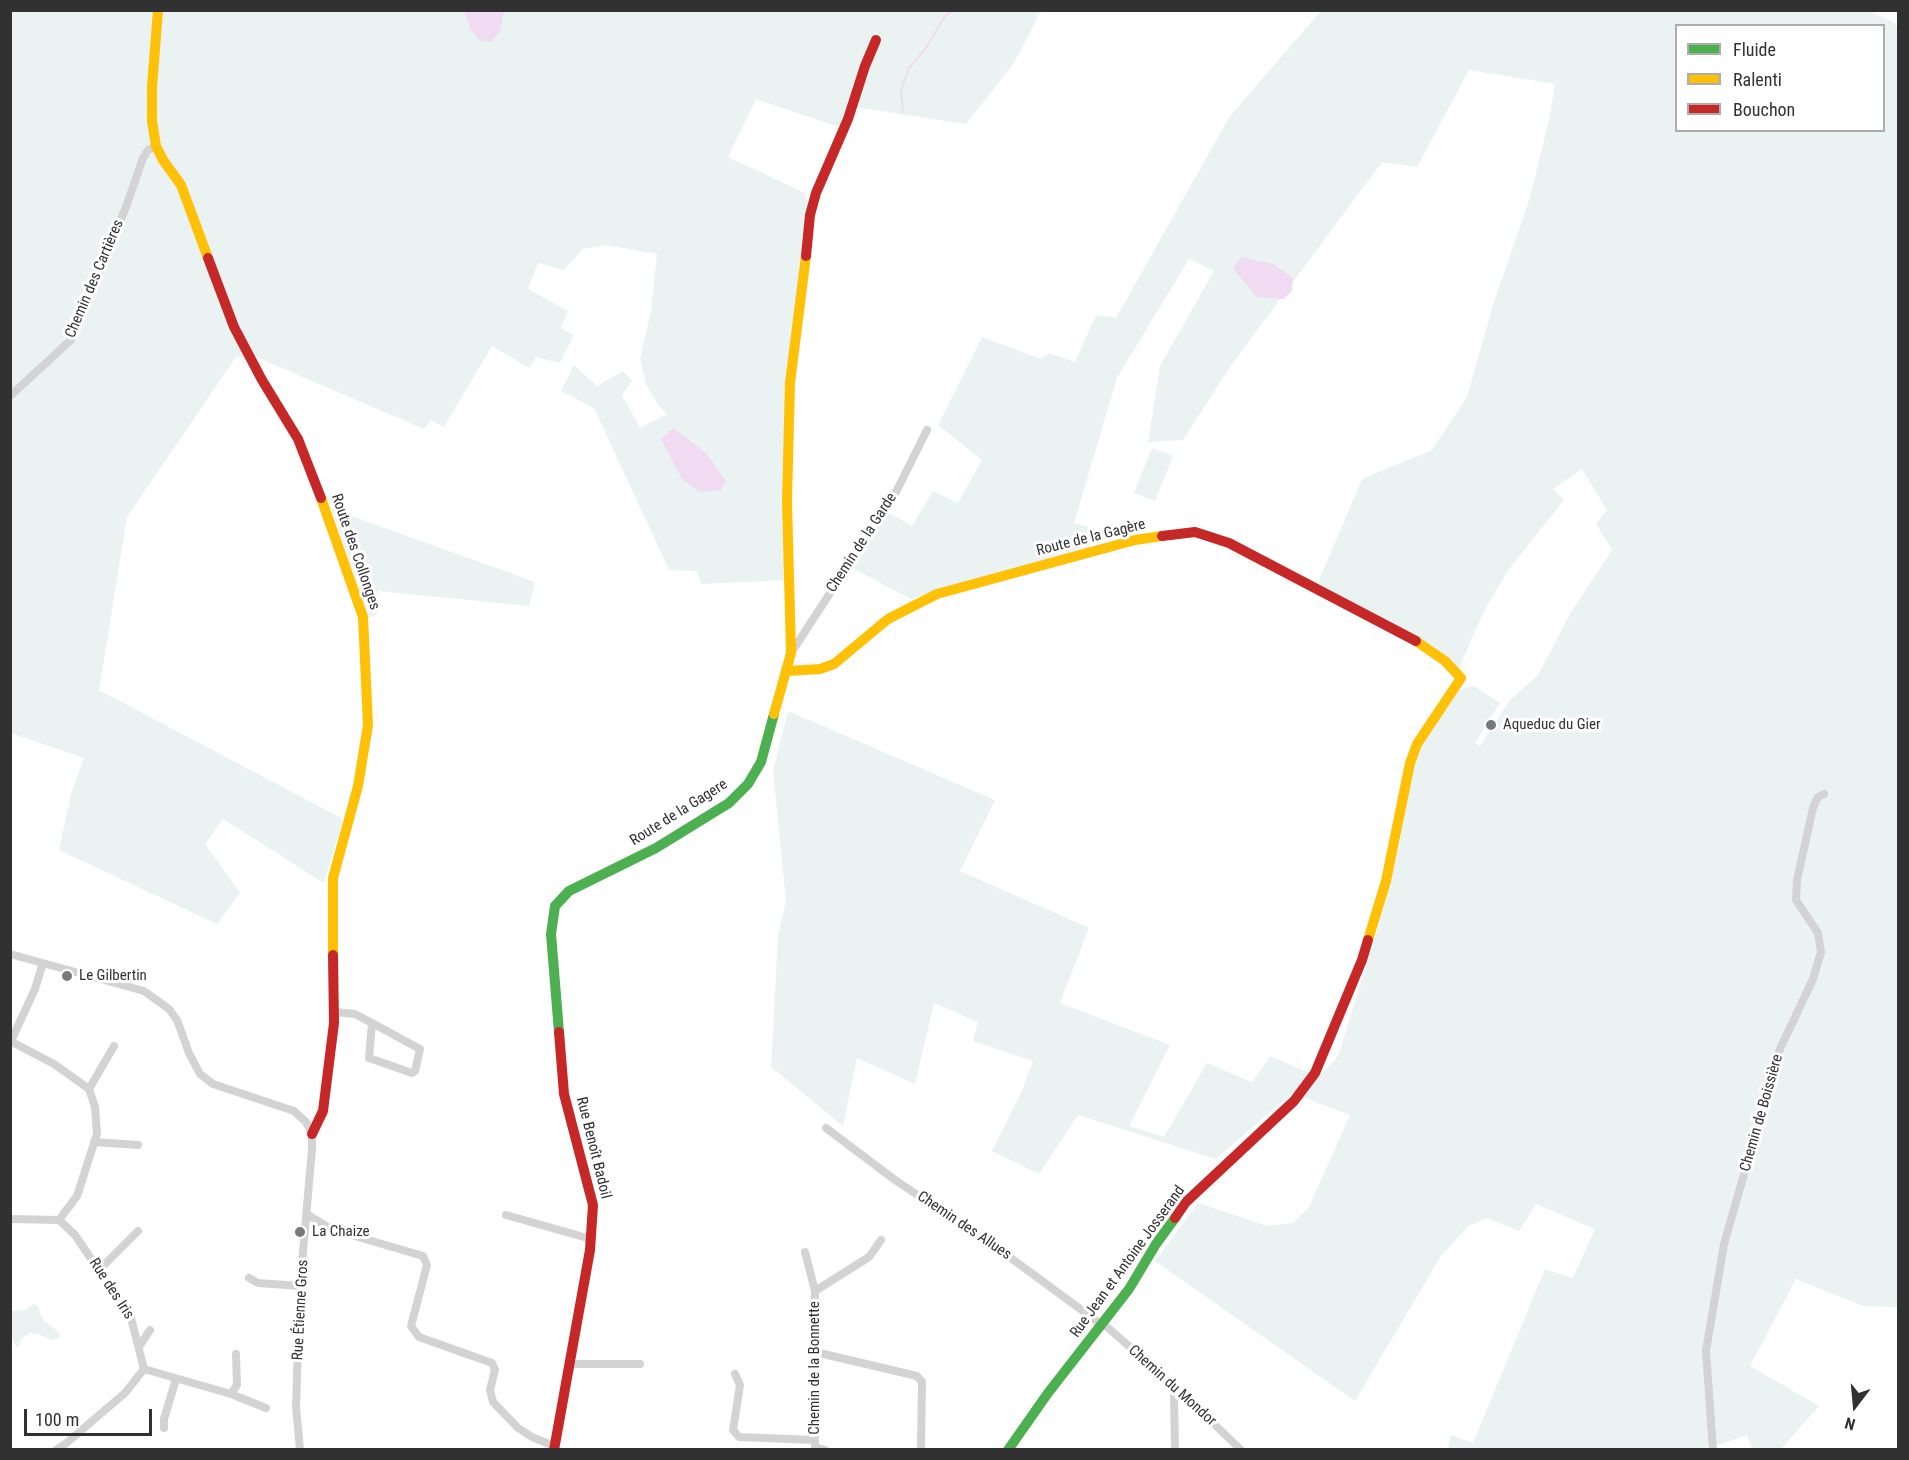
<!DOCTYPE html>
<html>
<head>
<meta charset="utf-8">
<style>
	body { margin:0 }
	#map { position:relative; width:1909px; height:1460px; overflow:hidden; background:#fff; font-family:"Roboto Condensed",sans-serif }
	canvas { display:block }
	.frame { position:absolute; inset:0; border:12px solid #313131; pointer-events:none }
	.legend { position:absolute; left:1675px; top:24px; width:210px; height:108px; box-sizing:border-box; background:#fff; border:2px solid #adadad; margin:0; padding:8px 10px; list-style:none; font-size:18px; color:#313131 }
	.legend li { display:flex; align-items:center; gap:12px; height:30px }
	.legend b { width:30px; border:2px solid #adadad }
	.north { position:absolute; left:1825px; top:1376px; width:60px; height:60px; -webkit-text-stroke:4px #fff; paint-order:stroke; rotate:196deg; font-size:16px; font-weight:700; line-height:24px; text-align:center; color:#313131 }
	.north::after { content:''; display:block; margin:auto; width:21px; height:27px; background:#313131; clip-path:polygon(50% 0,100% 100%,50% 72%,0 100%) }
	.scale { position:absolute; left:24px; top:1409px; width:128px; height:27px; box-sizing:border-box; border:3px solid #313131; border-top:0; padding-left:8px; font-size:18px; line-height:21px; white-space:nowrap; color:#313131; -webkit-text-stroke:4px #fff; paint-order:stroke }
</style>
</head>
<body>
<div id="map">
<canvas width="1909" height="1460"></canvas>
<div class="frame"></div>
<ul class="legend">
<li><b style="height:8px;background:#4caf50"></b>Fluide</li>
<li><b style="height:8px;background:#ffc107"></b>Ralenti</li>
<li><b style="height:8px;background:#c62828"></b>Bouchon</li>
</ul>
<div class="north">N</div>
<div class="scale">100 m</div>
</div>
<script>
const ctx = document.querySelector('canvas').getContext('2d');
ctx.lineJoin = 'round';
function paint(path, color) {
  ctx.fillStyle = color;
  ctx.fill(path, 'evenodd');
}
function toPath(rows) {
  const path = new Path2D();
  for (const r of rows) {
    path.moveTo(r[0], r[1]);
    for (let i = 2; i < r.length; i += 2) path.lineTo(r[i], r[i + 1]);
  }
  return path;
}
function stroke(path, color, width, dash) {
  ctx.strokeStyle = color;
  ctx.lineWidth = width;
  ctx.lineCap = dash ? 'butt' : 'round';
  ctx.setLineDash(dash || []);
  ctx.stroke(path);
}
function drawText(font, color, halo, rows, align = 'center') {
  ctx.font = font + ' "Roboto Condensed",sans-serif';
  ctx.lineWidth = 6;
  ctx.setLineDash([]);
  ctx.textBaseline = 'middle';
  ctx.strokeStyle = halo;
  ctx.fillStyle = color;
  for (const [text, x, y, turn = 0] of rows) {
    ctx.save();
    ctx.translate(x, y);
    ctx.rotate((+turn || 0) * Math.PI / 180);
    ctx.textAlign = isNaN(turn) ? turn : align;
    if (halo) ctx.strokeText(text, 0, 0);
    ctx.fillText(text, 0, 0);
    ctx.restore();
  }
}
paint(toPath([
	[1867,10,1895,23,1898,29,1898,1307,1863,1306,1796,1279,1750,1366,1819,1406,1781,1449,1752,1449,1747,1435,1707,1449,1448,1449,1451,1435,1473,1443,1545,1269,1573,1278,1595,1229,1536,1204,1519,1231,1487,1218,1468,1226,1441,1256,1355,1401,1155,1261,1198,1203,1267,1226,1293,1223,1309,1207,1350,1115,1292,1093,1216,1159,1078,1115,1039,1174,992,1151,1021,1093,1033,1061,973,1041,978,1022,934,1003,915,1084,857,1058,843,1126,771,1067,778,936,786,901,773,770,788,711,995,800,960,871,1089,928,1060,1003,1170,1045,1129,1126,1164,1137,1207,1063,1252,1082,1270,1056,1319,1077,1338,1056,1381,919,1399,848,1413,763,1420,745,1460,689,1474,686,1500,703,1475,743,1480,746,1509,701,1538,675,1571,612,1612,550,1596,524,1607,510,1582,469,1553,489,1564,500,1509,569,1484,611,1459,668,1448,659,1318,583,1362,479,1432,450,1467,397,1494,302,1530,198,1550,115,1555,84,1469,70,1417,167,1382,162,1232,364,1183,440,1148,442,1160,366,1214,271,1189,259,1117,378,1074,523,1091,528,1089,548,911,599,852,568,887,512,912,526,933,491,958,503,982,460,938,425,982,337,1041,359,1049,353,1075,362,1096,315,1116,318,1230,116,1321,11],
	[1676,26,1884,26,1884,130,1676,130],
	[11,11,1041,11,1014,63,966,124,848,106,839,127,756,99,728,157,805,193,807,202,788,383,785,580,701,584,697,571,669,570,594,408,561,391,574,365,597,386,623,371,632,381,622,395,640,428,667,414,659,406,646,385,640,359,651,311,657,254,606,245,583,249,564,270,538,263,528,289,568,311,561,328,574,335,560,363,536,357,529,368,492,346,444,427,431,420,424,429,256,357,236,357,127,517,99,690,343,819,324,883,223,819,205,844,240,893,217,924,59,850,71,794,84,758,11,733],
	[1152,448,1173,456,1155,501,1134,493],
	[332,509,535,582,529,606,378,591,377,614,368,618],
	[33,1304,37,1305,44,1321,60,1333,59,1338,51,1340,39,1334,30,1333,22,1338,19,1346,16,1347,11,1334,11,1309,13,1311,24,1310]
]), '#eaf2f2');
paint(toPath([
	[464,11,504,11,500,31,491,42,479,40,471,30],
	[1241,257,1273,264,1293,278,1292,291,1284,299,1257,297,1233,269],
	[673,428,707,454,726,481,721,490,700,492,682,479,661,439]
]), '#f0dbf2');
stroke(toPath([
	[903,112,901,91,909,68,926,48,945,16,952,10]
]), '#f0dbf2', 2);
stroke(toPath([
	[10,396,71,340,126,207,143,158,148,150,156,146],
	[791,653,896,492,927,430],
	[10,954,144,991,169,1009,177,1020,189,1053,200,1074,213,1084,294,1111,306,1122,312,1134,312,1149,300,1286,296,1407,300,1450],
	[335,1012,355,1014,372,1023,420,1049,415,1071,412,1073,369,1058,372,1023],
	[10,1041,54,1064,89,1089,95,1107,97,1134,77,1196,59,1220],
	[11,1041,35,989,43,963],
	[89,1089,114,1046],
	[826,1128,895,1180,1000,1250,1102,1325,1107,1327,1179,1390,1241,1450],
	[94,1142,138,1145],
	[308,1215,331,1229,423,1256,427,1265,411,1326,419,1337,492,1363,495,1370,490,1390,493,1402,518,1428,532,1437,554,1446],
	[506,1215,591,1239],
	[10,1219,59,1220,75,1235,131,1318,144,1369,125,1393,64,1445,56,1450],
	[805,1252,815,1291,815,1450],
	[99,1270,138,1231],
	[249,1278,258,1283,300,1286],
	[815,1291,869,1257,881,1240],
	[139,1347,150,1330],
	[815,1352,917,1376,922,1382,921,1450],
	[571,1364,640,1364],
	[144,1369,231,1394,266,1408],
	[735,1374,740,1385,733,1430,739,1437,815,1440],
	[231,1394,237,1385,236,1354],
	[164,1428,164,1419,176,1379],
	[815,1447,825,1450],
	[1175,1450,1174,1396,1179,1390],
	[1713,1450,1706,1351,1724,1244,1780,1049,1813,979,1821,952,1818,933,1796,900,1797,880,1813,808,1818,797,1824,794]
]), '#d3d3d3', 8);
stroke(toPath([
	[559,1032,551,934,555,906,569,891,656,848,729,803,748,784,761,762,774,714],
	[1008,1450,1048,1393,1129,1289,1156,1244,1175,1218]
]), '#4caf50', 10);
stroke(toPath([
	[158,10,152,87,152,121,156,146,163,160,181,185,208,258],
	[321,498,363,617,368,725,358,786,333,878,333,955],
	[788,671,820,669,834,664,888,619,937,594,1135,540,1162,536],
	[774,714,791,653,787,501,790,383,806,256],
	[1368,940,1386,881,1410,763,1417,744,1461,678,1445,661,1416,641]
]), '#ffc107', 10);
stroke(toPath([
	[806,256,810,215,816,193,848,119,865,66,876,40],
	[208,258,234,327,262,380,298,439,321,498],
	[1162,536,1195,532,1229,543,1416,641],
	[312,1134,323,1111,334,1023,333,955],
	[1175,1218,1186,1202,1294,1101,1315,1073,1362,960,1368,940],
	[554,1450,590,1250,593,1205,564,1094,559,1032]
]), '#c62828', 10);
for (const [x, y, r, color] of [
	[1491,725,6,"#797979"],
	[67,976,6,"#797979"],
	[300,1232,6,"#797979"]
]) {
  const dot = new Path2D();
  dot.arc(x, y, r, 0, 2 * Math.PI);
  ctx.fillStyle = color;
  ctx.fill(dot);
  stroke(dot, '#fff', 2);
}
drawText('15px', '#313131', '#fff', [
	["Chemin des Cartières",95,279,-67],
	["Route de la Gagère",1091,538,-14],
	["Chemin de la Garde",862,543,-57],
	["Route des Collonges",355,552,71],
	["Route de la Gagere",679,813,-32],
	["Chemin de Boissière",1762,1113,-74],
	["Rue Benoît Badoil",593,1148,76],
	["Chemin des Allues",964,1226,34],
	["Rue Jean et Antoine Josserand",1128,1262,-54],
	["Rue des Iris",111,1289,57],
	["Rue Étienne Gros",301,1310,-87],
	["Chemin de la Bonnette",815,1368,-90],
	["Chemin du Mondor",1172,1386,42]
]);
drawText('15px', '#313131', '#fff', [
	["Aqueduc du Gier",1503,725],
	["Le Gilbertin",79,976],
	["La Chaize",312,1232]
], 'left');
</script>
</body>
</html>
